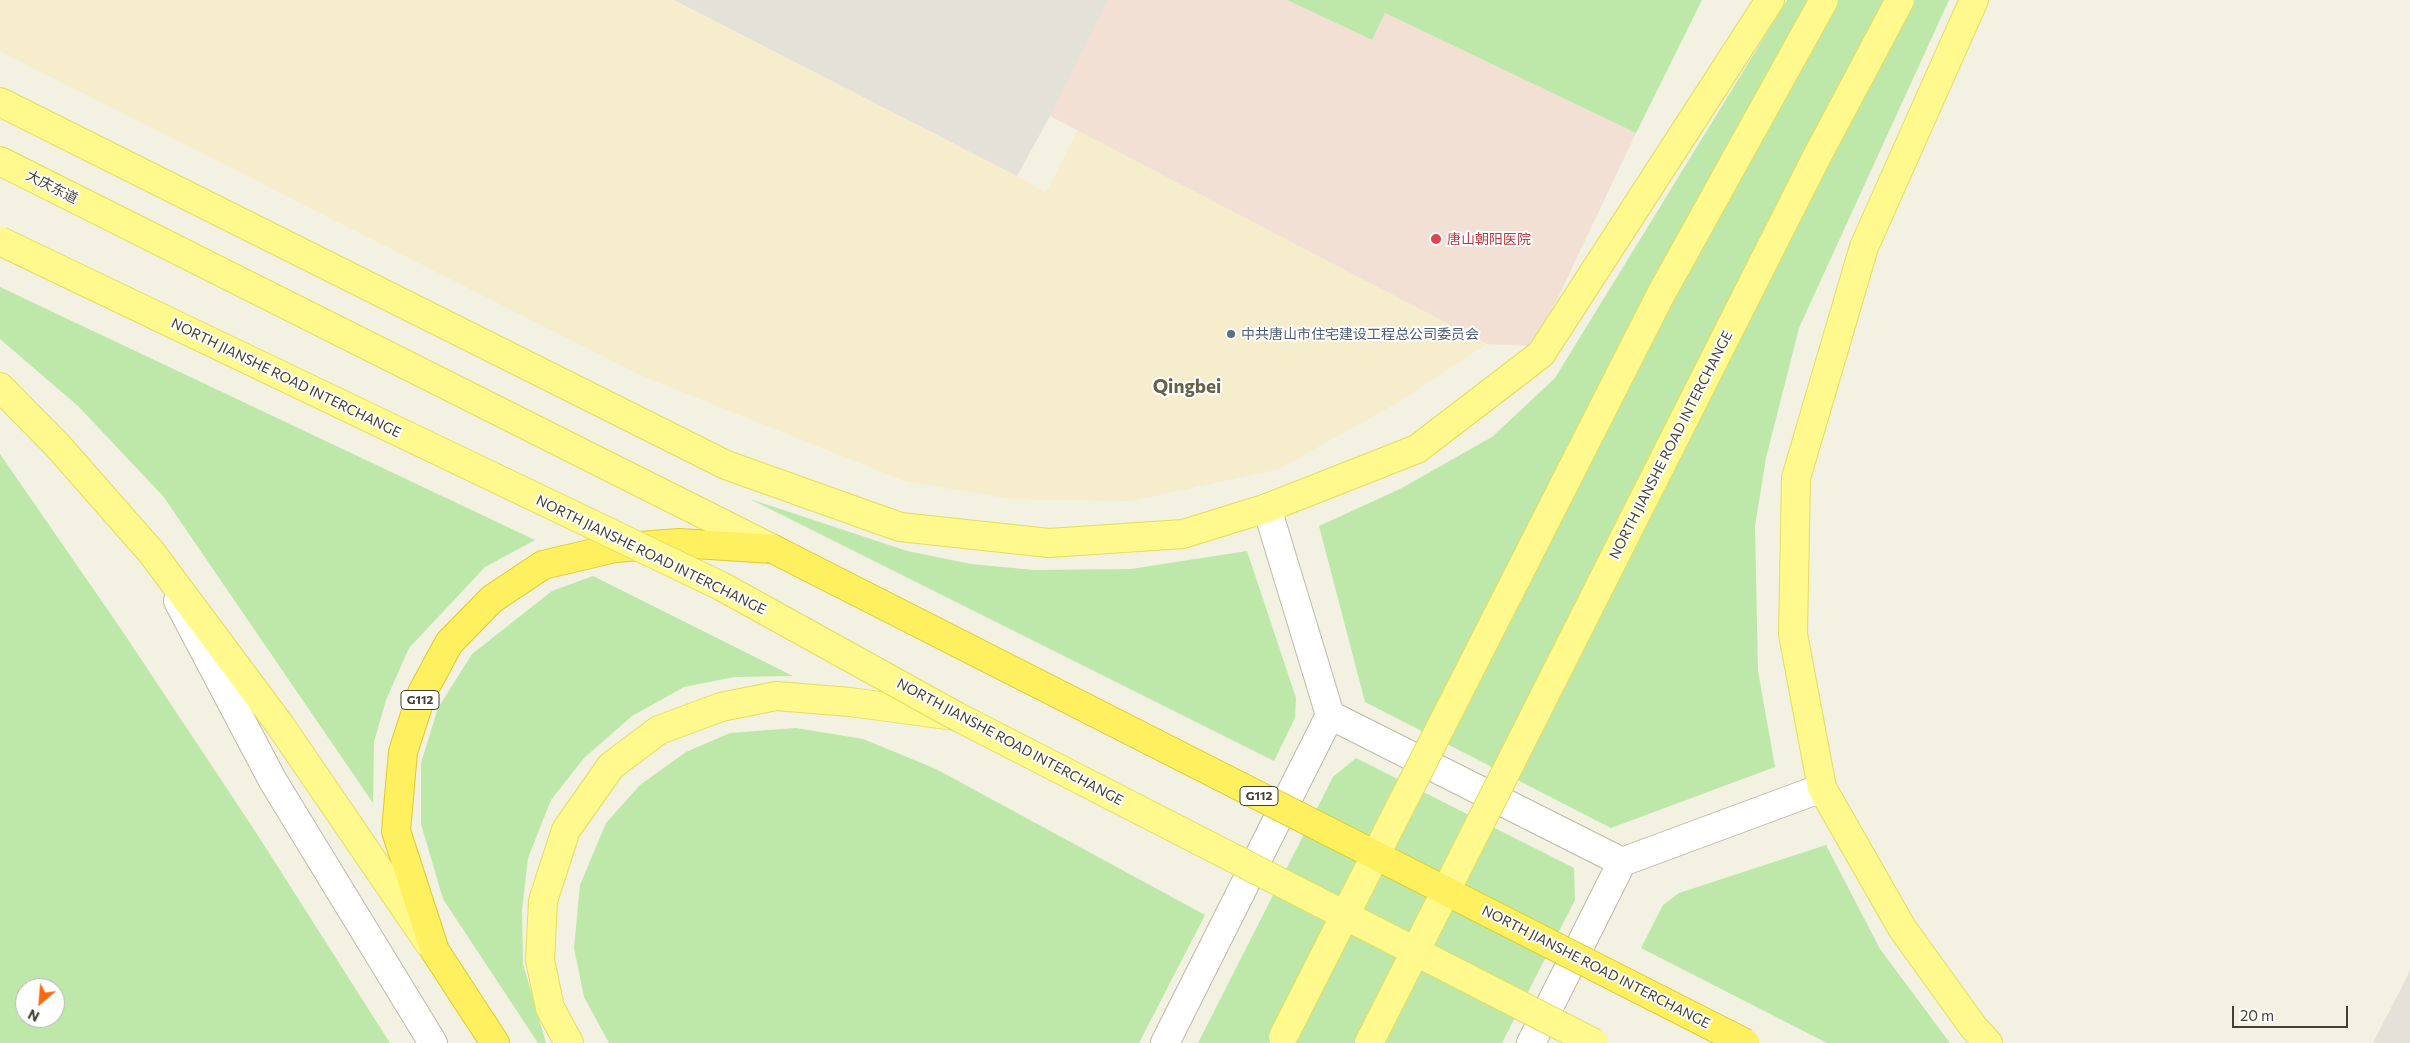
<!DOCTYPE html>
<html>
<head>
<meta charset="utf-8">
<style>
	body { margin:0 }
	#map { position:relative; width:2410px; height:1043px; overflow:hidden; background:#f2f1e2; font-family:Commissioner,sans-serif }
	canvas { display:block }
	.north { position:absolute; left:15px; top:978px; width:50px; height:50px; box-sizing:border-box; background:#fff; border:1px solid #b4b3ad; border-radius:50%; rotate:207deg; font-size:14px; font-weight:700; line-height:20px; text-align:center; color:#434133 }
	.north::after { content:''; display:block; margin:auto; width:18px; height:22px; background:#fe6a0d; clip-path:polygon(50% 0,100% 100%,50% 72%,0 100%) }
	.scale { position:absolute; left:2232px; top:1006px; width:116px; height:22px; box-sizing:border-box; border:2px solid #434133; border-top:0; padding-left:6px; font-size:15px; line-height:18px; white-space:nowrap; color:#434133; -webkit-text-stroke:4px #fff; paint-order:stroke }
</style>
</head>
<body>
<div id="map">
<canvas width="2410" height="1043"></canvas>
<div class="north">N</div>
<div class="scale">20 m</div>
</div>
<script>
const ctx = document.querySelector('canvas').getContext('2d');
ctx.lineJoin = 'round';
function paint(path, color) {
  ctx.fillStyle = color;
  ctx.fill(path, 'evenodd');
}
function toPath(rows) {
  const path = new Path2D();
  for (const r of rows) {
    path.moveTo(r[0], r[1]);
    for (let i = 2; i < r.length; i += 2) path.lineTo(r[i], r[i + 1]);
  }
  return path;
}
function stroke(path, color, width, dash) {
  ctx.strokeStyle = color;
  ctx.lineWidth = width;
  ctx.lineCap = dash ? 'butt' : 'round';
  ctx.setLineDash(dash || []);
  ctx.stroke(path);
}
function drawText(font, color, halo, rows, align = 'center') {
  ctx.font = font + ' Commissioner,"Noto Sans SC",sans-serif';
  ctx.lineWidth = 4;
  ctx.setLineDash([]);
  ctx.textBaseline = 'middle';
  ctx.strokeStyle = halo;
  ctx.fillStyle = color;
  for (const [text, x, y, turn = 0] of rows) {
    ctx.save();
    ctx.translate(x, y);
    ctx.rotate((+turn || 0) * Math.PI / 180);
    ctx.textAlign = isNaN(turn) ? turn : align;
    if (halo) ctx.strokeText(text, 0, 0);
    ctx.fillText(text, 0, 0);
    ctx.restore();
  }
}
paint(toPath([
	[0,0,673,0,1017,176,1046,193,1078,129,1487,344,1393,405,1279,469,1131,501,1011,499,904,481,638,374,0,51]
]), '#f5edcc');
paint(toPath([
	[674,0,1108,0,1050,116,1017,176],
	[2410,971,2410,1043,2373,1043]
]), '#e3e1d8');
paint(toPath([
	[1108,0,1287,0,1372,40,1385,13,1636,133,1535,346,1487,344,1050,116]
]), '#f3e0d5');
paint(toPath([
	[1287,0,1702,0,1636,133,1385,13,1372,40],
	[1787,0,1949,0,1799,328,1766,458,1755,526,1758,671,1775,767,1611,828,1365,702,1319,526,1400,489,1492,437,1555,378],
	[0,287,535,540,485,567,409,648,386,700,374,742,373,803,163,496,78,406,0,339],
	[0,454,123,632,257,834,390,1043,0,1043],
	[25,988,55,988,55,1018,25,1018],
	[750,499,907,551,971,564,1034,570,1131,569,1247,551,1296,698,1295,718,1274,761],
	[593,576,793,676,734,677,684,687,632,716,584,758,551,800,528,858,522,910,523,964,546,1043,538,1043,443,899,421,824,421,763,438,708,472,654,552,591],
	[796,728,863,739,936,769,1205,915,1139,1043,609,1043,584,997,574,948,580,885,606,823,640,785,686,752,730,733],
	[1356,758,1574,868,1575,900,1502,1043,1198,1043,1333,777],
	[1826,845,1880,949,1950,1043,1827,1043,1641,948,1663,905,1679,893]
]), '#bde8a9');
const street = toPath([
	[1267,508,1330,715],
	[178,601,273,781,433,1043],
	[1622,862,1822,788],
	[1165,1043,1330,715,1622,862,1531,1043]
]);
const primary = toPath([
	[1974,0,1864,247,1796,478,1793,634,1822,788,1902,928,1974,1028,1988,1043],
	[0,102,726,465,900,527,1049,543,1183,534,1267,508,1417,449,1541,354,1770,0],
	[0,161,773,549],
	[0,387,58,446,152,553,280,725,429,943],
	[569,1043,550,1008,540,960,543,901,566,830,611,766,659,730,721,707,776,696,850,702,955,716]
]);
const highway = toPath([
	[495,1043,435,951,396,831,403,752,422,693,449,643,492,599,543,565,615,548,679,543,773,549]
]);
stroke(street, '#bdbba5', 30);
stroke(primary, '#e5dd5d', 30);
stroke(highway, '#e0c92e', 30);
stroke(street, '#fff', 28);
stroke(primary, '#fff98e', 28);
stroke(highway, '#fff060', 28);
const primaryBridge = toPath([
	[0,241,721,586,956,716,1594,1043],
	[1283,1037,1661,294,1824,0],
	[1369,1043,1815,160,1900,0]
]);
const highwayBridge = toPath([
	[773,549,1745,1043]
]);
stroke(primaryBridge, '#e5dd5d', 30, []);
stroke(highwayBridge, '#e0c92e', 30, []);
stroke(primaryBridge, '#fff98e', 28);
stroke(highwayBridge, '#fff060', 28);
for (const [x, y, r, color] of [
	[1436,239,6,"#e0444e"],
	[1231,334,5,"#5c6f8a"]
]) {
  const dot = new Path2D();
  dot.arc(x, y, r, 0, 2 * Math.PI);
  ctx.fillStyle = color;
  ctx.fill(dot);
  stroke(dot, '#fff', 2);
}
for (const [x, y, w] of [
	[420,700,38],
	[1259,796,38]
]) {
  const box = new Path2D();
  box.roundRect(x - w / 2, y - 9.5, w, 19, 4);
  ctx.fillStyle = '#fff';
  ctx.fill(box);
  stroke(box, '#434133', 1);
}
drawText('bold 12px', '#434133', null, [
	["G112",420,700],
	["G112",1259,796]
]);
drawText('14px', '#434133', '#fff', [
	["大庆东道",52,187,27],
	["NORTH JIANSHE ROAD INTERCHANGE",286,378,26],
	["NORTH JIANSHE ROAD INTERCHANGE",1671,445,-63],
	["NORTH JIANSHE ROAD INTERCHANGE",651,555,26],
	["NORTH JIANSHE ROAD INTERCHANGE",1010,742,28],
	["NORTH JIANSHE ROAD INTERCHANGE",1596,967,27]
]);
drawText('14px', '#be3a42', '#fff', [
	["唐山朝阳医院",1447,239]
], 'left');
drawText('14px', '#4e5e75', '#fff', [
	["中共唐山市住宅建设工程总公司委员会",1241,334]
], 'left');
drawText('bold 19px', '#66614a', '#fff', [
	["Qingbei",1187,387]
]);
</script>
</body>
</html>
